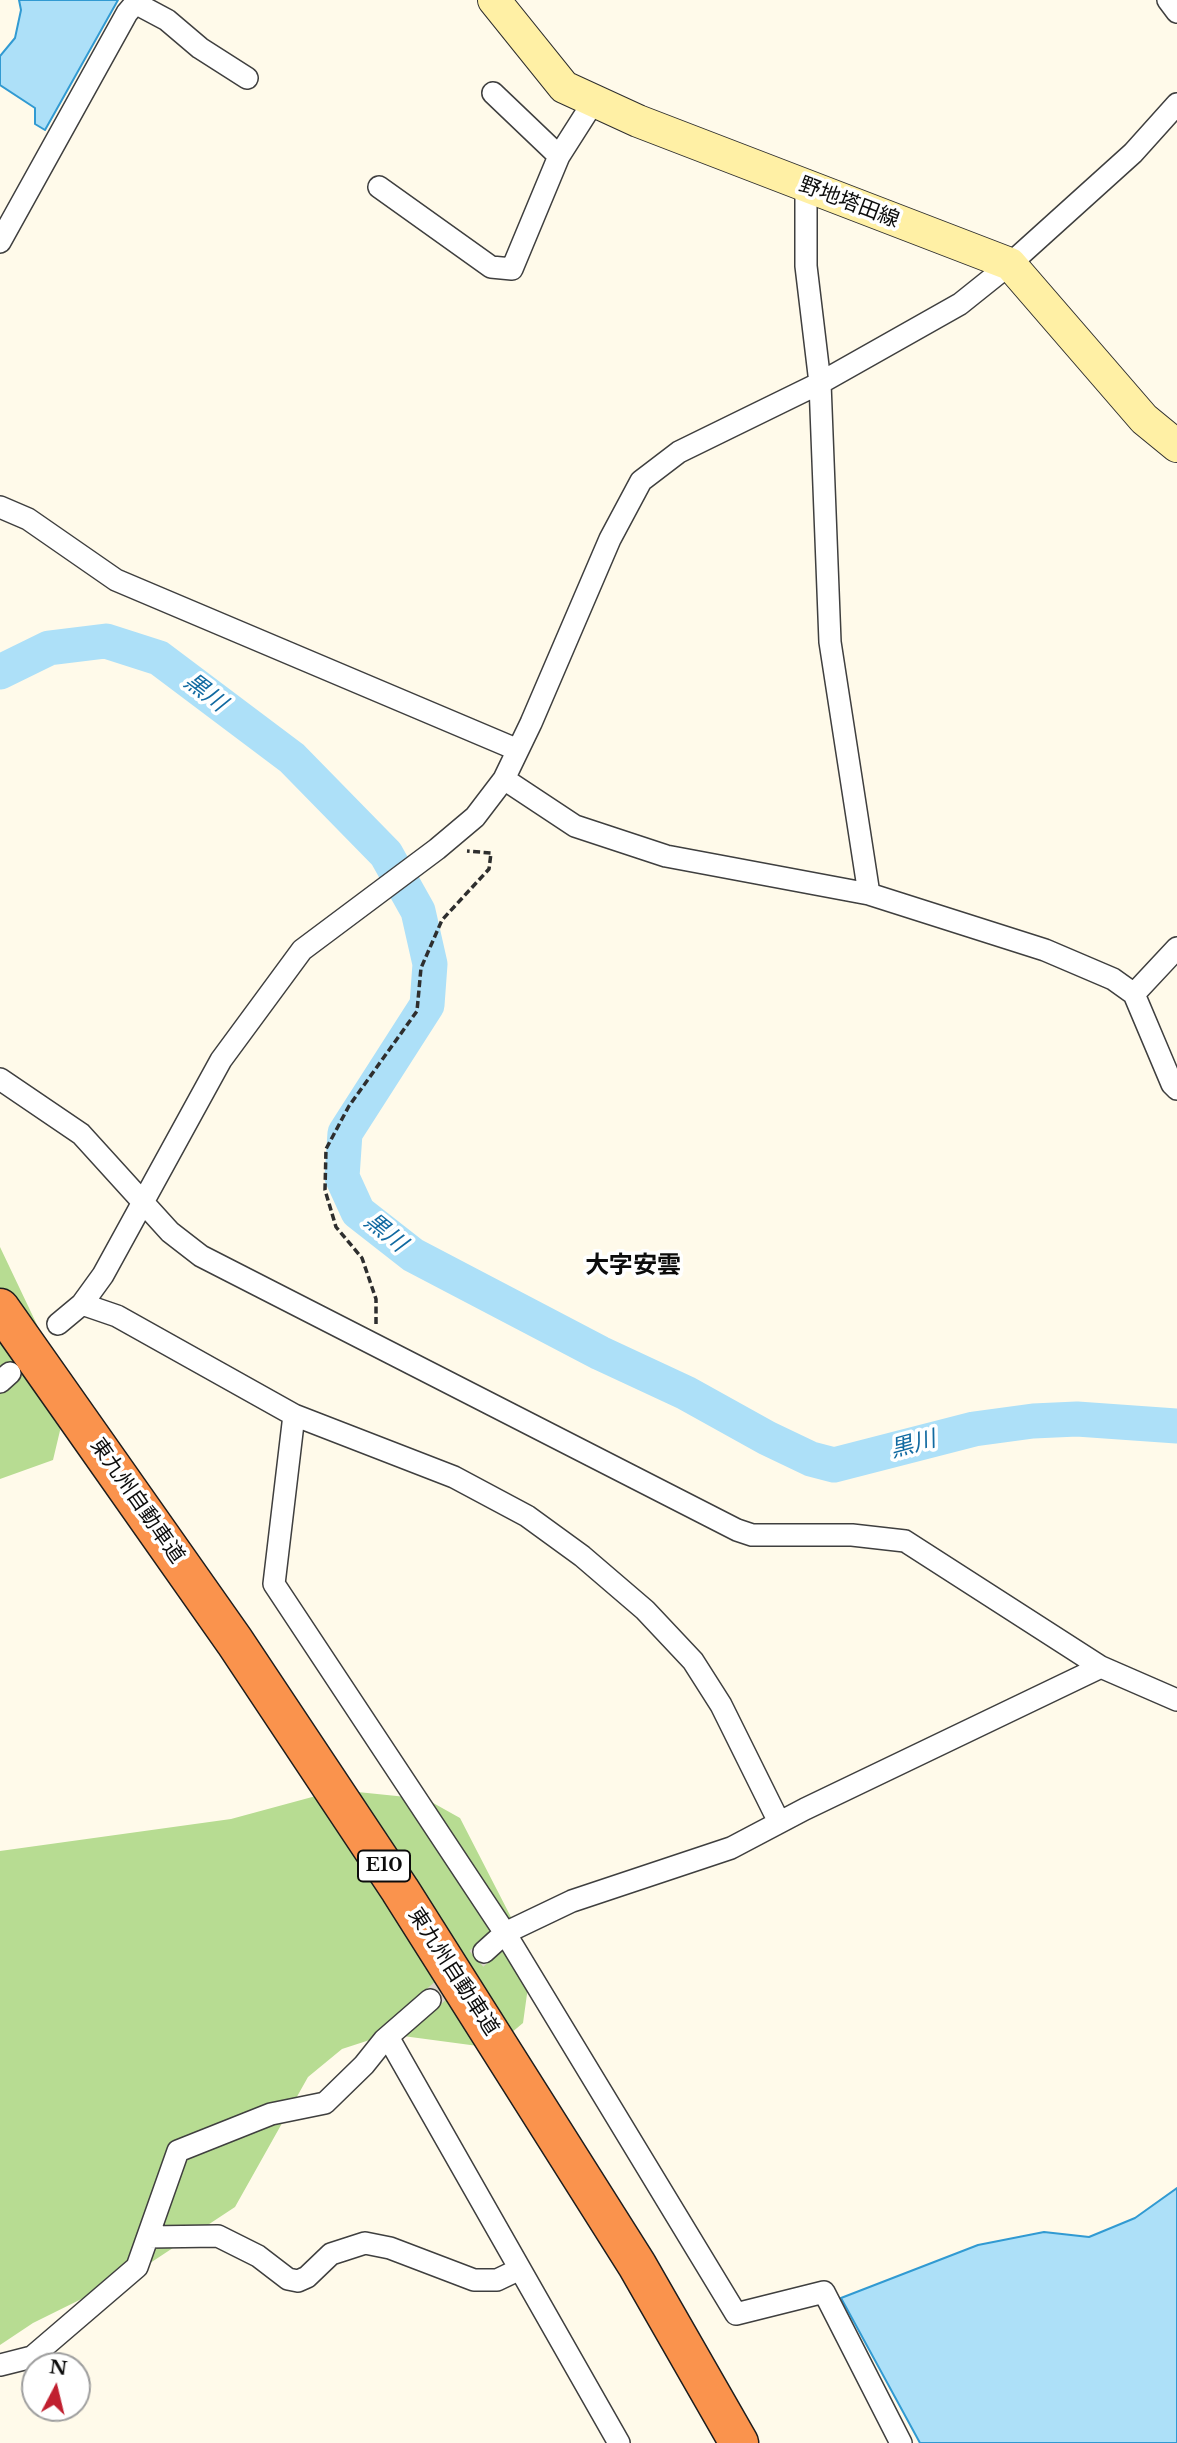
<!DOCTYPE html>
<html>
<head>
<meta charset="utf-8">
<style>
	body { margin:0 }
	#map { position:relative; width:1177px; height:2443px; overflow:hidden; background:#fffaea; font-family:"Libre Baskerville",serif }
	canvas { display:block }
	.north { position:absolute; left:21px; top:2352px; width:70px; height:70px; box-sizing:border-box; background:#fff; border:2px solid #9e9e9e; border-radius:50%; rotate:7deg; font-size:19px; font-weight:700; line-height:28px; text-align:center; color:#0c0c0c }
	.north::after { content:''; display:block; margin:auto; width:24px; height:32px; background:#c01f2f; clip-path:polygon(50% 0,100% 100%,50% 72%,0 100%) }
</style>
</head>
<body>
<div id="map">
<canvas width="1177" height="2443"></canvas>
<div class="north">N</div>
</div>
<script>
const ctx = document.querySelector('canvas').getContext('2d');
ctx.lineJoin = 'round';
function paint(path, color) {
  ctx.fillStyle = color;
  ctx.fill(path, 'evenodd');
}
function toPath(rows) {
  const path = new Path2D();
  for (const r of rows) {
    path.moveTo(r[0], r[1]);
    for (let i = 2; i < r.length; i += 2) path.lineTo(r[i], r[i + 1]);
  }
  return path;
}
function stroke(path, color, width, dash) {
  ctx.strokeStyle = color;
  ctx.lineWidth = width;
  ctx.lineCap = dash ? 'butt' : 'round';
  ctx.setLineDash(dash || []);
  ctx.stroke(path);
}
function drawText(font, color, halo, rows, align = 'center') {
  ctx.font = font + ' "Libre Baskerville","Noto Sans JP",serif';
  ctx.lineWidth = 7;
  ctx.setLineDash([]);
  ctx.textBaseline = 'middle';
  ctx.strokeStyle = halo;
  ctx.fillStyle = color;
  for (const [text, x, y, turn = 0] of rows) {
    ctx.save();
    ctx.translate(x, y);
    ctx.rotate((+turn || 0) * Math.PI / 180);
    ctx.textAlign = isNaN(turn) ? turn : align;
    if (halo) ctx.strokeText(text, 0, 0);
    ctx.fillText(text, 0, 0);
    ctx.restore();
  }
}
paint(toPath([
	[0,1247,49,1350,63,1418,53,1460,0,1479],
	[338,1790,426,1799,460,1818,532,1958,523,2023,493,2048,388,2034,342,2049,308,2077,235,2207,138,2271,33,2323,0,2345,0,1851,231,1819]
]), '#b7dc92');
const water = toPath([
	[19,0,118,0,45,130,35,124,35,108,0,85,0,56,15,38,21,10,19,0],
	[1177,2188,1177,2443,920,2443,841,2298,978,2245,1044,2232,1089,2237,1135,2218,1177,2188]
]);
paint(water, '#ade0f8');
stroke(water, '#319ad2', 2);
stroke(toPath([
	[0,672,49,648,106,641,159,658,292,758,386,854,418,911,430,964,427,1005,345,1133,342,1177,358,1212,413,1255,600,1353,686,1393,767,1438,811,1459,834,1465,974,1429,1033,1421,1077,1419,1177,1426]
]), '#ade0f8', 35);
stroke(toPath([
	[430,2000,484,1952]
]), '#dbd6c9', 21, [21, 10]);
const minor = toPath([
	[1168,0,1177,12],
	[135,3,167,20,200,48,247,78],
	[493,93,559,156,594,101],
	[379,187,491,267,512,269,559,156],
	[806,187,806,266,820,383,830,642,869,894],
	[0,242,127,13,138,0],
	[0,507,28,519,116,580,518,750],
	[504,779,575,826,666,856,869,894,1045,950,1113,979,1134,994,1172,1084,1177,1089],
	[1134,994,1177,948],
	[0,1079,81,1134,170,1232,201,1256,737,1530,752,1535,852,1535,905,1541,1101,1667,1177,1700],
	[82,1304,117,1316,294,1415,454,1477,527,1516,582,1556,645,1610,693,1661,721,1705,779,1822],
	[58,1324,82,1304,103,1275,221,1060,302,950,437,849,475,817,504,779,531,723,610,539,641,481,679,452,820,383,960,304,1010,264,1133,153,1177,104],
	[0,1382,10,1373],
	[294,1415,274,1584,505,1933,736,2314,824,2292,901,2443],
	[484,1952,505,1933,572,1901,731,1848,805,1809,1101,1667],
	[388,2037,619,2443],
	[148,2237,218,2236,258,2256,288,2279,298,2281,307,2277,331,2254,365,2243,390,2248,474,2280,497,2280,520,2269],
	[0,2365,32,2357,137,2267,178,2151,271,2114,325,2103,364,2065,384,2040,430,2000]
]);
const secondary = toPath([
	[494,0,564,87,638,121,1010,264,1144,419,1177,446]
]);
const motorway = toPath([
	[0,1308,235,1642,400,1890,637,2265,739,2443]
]);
stroke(minor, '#3f3f3f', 24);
stroke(secondary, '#2e2e2e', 34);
stroke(motorway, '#1d1d1d', 41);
stroke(toPath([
	[376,1324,376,1299,362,1258,336,1227,325,1190,326,1149,349,1106,417,1011,421,968,442,920,489,869,491,853,467,851]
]), '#2e2e2e', 3.5, [7, 3.5]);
stroke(minor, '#fff', 21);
stroke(secondary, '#fff0a5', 32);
stroke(motorway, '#fa934d', 38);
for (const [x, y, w] of [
	[384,1866,52]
]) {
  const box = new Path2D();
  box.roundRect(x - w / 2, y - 15.5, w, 31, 5);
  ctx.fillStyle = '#fff';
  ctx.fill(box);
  stroke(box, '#0c0c0c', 2);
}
drawText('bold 19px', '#0c0c0c', null, [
	["E10",384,1866]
]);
drawText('21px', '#0c0c0c', '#fff', [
	["野地塔田線",849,203,21],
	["東九州自動車道",137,1501,55],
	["東九州自動車道",453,1972,57]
]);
drawText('italic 23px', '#116aa1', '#fff', [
	["黒川",205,693,37],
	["黒川",385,1233,39],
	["黒川",913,1445,-15]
]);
drawText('bold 24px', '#0c0c0c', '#fff', [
	["大字安雲",633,1266]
]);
</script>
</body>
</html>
